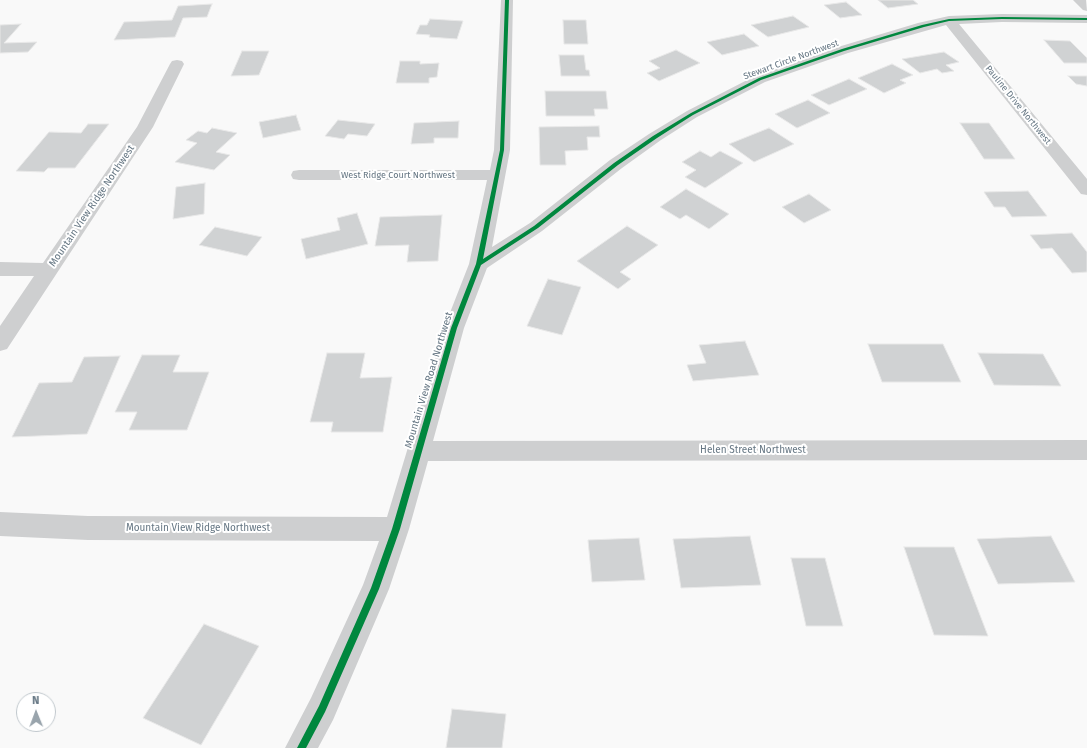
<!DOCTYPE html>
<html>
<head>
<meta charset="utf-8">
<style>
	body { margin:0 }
	#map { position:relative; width:1087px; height:748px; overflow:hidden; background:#f9f9f9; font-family:"Fira Sans",sans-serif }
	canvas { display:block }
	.north { position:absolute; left:16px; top:692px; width:40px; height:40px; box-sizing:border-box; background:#fff; border:1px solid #c1c8cd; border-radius:50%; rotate:359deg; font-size:11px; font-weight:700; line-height:16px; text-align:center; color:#657683 }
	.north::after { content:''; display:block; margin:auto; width:14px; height:18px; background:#99a4ac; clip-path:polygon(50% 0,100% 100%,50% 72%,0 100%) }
</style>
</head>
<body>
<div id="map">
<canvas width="1087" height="748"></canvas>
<div class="north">N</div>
</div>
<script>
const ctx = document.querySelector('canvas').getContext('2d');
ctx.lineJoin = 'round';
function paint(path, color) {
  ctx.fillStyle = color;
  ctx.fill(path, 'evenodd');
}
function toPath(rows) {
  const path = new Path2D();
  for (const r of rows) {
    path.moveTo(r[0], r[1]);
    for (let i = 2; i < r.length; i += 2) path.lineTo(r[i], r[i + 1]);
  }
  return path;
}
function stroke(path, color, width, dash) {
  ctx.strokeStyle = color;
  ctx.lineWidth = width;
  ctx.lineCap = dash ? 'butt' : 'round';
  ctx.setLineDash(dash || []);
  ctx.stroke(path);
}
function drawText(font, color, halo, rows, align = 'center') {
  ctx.font = font + ' "Fira Sans",sans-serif';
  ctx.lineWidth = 4;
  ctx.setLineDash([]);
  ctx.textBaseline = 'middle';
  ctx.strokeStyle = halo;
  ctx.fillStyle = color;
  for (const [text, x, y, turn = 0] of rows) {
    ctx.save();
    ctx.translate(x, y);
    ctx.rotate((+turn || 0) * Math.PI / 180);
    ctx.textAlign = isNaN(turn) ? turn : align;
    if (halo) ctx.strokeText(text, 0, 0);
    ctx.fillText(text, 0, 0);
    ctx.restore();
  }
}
const building = toPath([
	[878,0,913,0,918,4,888,8,878,0],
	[846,2,862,15,840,18,824,5,846,2],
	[212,4,207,17,183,18,175,37,114,40,124,22,172,20,178,6,212,4],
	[793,16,809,27,768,37,751,25,793,16],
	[430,19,463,21,457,39,429,37,430,35,416,34,420,25,427,25,430,19],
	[563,20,586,20,588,44,564,44,563,20],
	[21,24,4,43,37,42,28,52,0,53,0,25,21,24],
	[744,34,759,46,722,55,707,42,744,34],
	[1044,40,1070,41,1087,58,1087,63,1064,63,1044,40],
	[676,50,700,63,659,81,647,73,660,68,649,61,676,50],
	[242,51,269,51,259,75,231,76,242,51],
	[944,52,959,62,946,65,954,71,942,73,937,69,920,73,902,59,944,52],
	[559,55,584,55,586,70,589,70,590,76,561,76,559,55],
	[400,61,420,61,420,64,439,63,437,77,429,78,429,83,396,83,400,61],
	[892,64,913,75,900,80,906,83,884,93,858,78,892,64],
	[1068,76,1087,76,1087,86,1076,84,1068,76],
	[849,79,867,89,829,105,811,95,849,79],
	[545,91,606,91,608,109,594,109,595,116,546,116,545,91],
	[808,100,830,113,797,128,775,114,808,100],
	[296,115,301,130,263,138,259,122,296,115],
	[338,120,375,124,367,136,348,134,344,139,325,136,338,120],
	[459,121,458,138,434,138,434,143,411,144,414,123,459,121],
	[960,123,989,123,1015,159,984,159,960,123],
	[88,124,109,124,75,168,48,168,44,172,16,171,49,132,81,133,88,124],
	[599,126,600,137,587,137,588,150,565,151,566,165,540,165,539,127,599,126],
	[212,128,237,133,216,152,230,155,214,170,175,162,197,143,186,140,198,131,207,133,212,128],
	[769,128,794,144,754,162,729,144,769,128],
	[700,151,711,157,720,151,743,163,705,188,685,177,696,170,682,162,700,151],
	[205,183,204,214,173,219,176,187,205,183],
	[686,189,729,214,709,229,686,215,680,219,660,207,686,189],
	[1028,191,1047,216,1012,217,1005,207,994,207,984,192,1028,191],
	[809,194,831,210,804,223,782,207,809,194],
	[357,213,368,244,306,259,301,239,340,230,337,218,357,213],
	[442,215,438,261,407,262,409,245,375,246,380,217,442,215],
	[627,226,658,245,620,272,631,279,618,289,577,261,627,226],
	[215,227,262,237,247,256,199,245,215,227],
	[1072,233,1087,252,1087,272,1072,273,1052,248,1041,249,1030,235,1072,233],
	[548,279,581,287,562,335,527,326,548,279],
	[745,341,759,375,693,381,687,365,706,363,699,345,745,341],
	[868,344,943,344,961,382,882,382,868,344],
	[327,353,365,353,360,378,392,377,383,432,331,432,333,422,310,422,327,353],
	[978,353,1043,354,1061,386,994,385,978,353],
	[142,355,180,355,173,372,209,372,187,430,129,430,137,412,115,412,142,355],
	[120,356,87,434,12,437,39,383,72,382,84,357,120,356],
	[750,536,761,585,681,588,673,539,750,536],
	[1051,536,1075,582,998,584,977,539,1051,536],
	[639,538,645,580,592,582,588,540,639,538],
	[904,547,954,547,988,636,934,635,904,547],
	[791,558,825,558,843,626,806,626,791,558],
	[204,624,259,646,201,745,143,718,204,624],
	[452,709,506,714,502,748,446,748,452,709]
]);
paint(building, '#d0d2d3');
stroke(building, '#e8e8e8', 1);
paint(toPath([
	[501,0,513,0,510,150,492,247,530,223,610,160,649,134,687,111,755,76,838,47,918,23,949,16,1002,14,1087,15,1087,23,1002,22,959,24,1087,179,1087,195,1081,194,946,25,848,53,765,82,697,117,661,140,622,168,542,231,487,268,464,328,433,441,1087,440,1087,460,428,461,409,529,389,589,333,720,318,748,285,748,311,698,363,585,379,541,88,540,0,536,0,512,88,516,387,517,444,328,469,264,487,180,299,180,293,179,291,175,293,171,299,170,490,170,494,150,501,0],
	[1073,0,1086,0,1087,11,1083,10,1073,0],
	[177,60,182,61,184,64,153,127,7,349,0,351,0,326,34,276,0,276,0,262,43,263,137,127,170,64,172,61,177,60]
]), '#cecfd0');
paint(toPath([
	[505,0,509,0,504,150,483,259,534,226,614,163,653,136,691,113,759,78,842,49,922,25,949,19,1002,17,1087,18,1087,20,1002,19,949,21,924,27,844,51,761,80,693,115,657,138,618,165,538,228,481,265,457,328,400,529,379,589,325,712,306,748,297,748,319,706,371,588,392,529,451,328,476,264,500,150,505,0]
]), '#00873e');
drawText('9px', '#657683', '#fff', [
	["Stewart Circle Northwest",791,60,-20],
	["Pauline Drive Northwest",1018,105,51],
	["West Ridge Court Northwest",398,175]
]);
drawText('10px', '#657683', '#fff', [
	["Mountain View Ridge Northwest",92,206,-56],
	["Mountain View Road Northwest",429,380,-73],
	["Helen Street Northwest",753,450],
	["Mountain View Ridge Northwest",198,528]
]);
</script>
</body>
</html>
